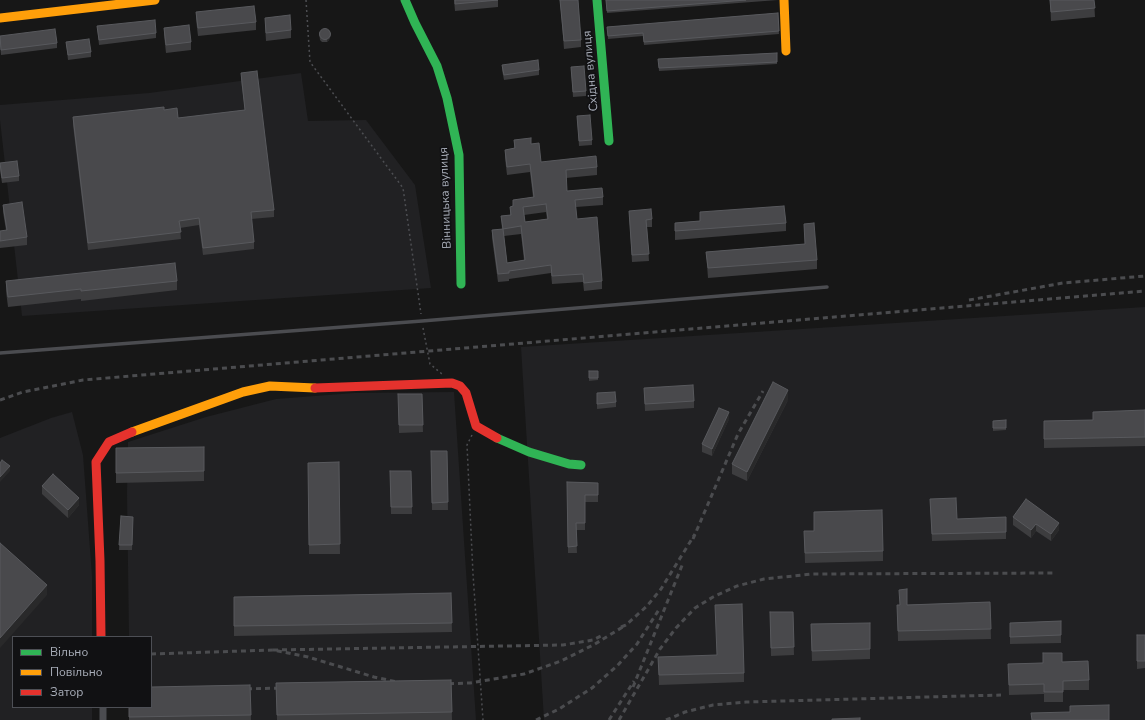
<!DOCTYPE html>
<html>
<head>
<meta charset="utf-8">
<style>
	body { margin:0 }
	#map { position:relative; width:1145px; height:720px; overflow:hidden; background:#171717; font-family:"Nunito Sans",sans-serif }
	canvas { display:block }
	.legend { position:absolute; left:12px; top:636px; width:140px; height:72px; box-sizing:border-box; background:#111113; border:1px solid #4d4f55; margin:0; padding:5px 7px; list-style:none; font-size:12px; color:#a8adb8 }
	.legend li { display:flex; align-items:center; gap:8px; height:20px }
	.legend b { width:20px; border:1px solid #4d4f55 }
</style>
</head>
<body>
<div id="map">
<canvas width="1145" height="720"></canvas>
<ul class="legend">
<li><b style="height:5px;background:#30b455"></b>Вільно</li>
<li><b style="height:5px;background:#ff9f0a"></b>Повільно</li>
<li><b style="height:5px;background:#e5322d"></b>Затор</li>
</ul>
</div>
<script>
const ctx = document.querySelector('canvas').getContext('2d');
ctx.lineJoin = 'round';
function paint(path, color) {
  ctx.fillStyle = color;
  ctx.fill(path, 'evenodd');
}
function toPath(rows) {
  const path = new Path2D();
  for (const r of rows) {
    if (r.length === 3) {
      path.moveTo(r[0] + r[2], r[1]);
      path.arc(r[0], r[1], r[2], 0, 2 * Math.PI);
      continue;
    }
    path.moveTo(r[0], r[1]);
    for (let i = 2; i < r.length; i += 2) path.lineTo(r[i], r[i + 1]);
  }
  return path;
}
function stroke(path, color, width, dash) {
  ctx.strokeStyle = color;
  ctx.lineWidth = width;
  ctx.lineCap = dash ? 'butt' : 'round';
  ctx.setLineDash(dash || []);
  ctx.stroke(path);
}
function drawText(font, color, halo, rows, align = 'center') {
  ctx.font = font + ' "Nunito Sans",sans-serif';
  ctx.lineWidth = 3.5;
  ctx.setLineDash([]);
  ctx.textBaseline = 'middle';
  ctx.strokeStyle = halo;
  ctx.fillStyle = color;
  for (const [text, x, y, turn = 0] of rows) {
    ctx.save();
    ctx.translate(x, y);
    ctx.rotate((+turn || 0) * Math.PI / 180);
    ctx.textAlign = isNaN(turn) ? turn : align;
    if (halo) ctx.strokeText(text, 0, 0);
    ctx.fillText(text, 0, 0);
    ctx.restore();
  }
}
paint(toPath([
	[301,73,308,121,366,120,415,185,431,288,22,316,0,120,0,105,149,93],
	[1145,307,1145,720,544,720,521,347],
	[454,392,476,720,133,720,151,707,151,637,129,637,127,493,128,442,206,417,276,399,354,393],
	[72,412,83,455,92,576,92,637,13,637,13,707,92,707,92,720,0,720,0,438,51,418]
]), '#212123');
stroke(toPath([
	[306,0,310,62,403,188,421,314],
	[423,328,430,364,442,374],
	[472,435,467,445,473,574,483,720]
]), '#4d4e52', 1.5, [2, 3]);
stroke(toPath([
	[0,353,422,321,827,287]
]), '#4b4c50', 3.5);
stroke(toPath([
	[103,707,103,720]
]), '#4b4c50', 7);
stroke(toPath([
	[405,0,415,23,437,66,447,98,459,155,461,284],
	[597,0,609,141],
	[497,438,529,452,569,464,581,465]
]), '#30b455', 9);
stroke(toPath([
	[784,0,786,51],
	[0,18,155,0],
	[132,432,243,392,270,386,315,388]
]), '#ff9f0a', 9);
stroke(toPath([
	[315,388,452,383,460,386,466,393,476,426,497,438],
	[101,637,100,561,96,462,109,442,132,432]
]), '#e5322d', 9);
stroke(toPath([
	[969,300,1063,283,1145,276],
	[0,400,23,392,83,380,1145,291],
	[693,539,738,434,763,391],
	[621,627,626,625,647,606,661,589,695,534],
	[273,650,563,645,593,640,601,636],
	[151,654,273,650,308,657,374,677,402,683],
	[440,684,470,683,524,674,561,661,595,644,626,625],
	[633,687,683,563],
	[238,689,286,688],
	[536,720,559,709,592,688,617,666,637,644,660,608],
	[609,720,634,681],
	[619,720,660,649,676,628,695,608,713,597,737,586,764,579,812,574,1055,573],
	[666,720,685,712,713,705,746,702,1001,695]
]), '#4b4c4f', 3, [5, 4]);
paint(toPath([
	[454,0,498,0,498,7,455,11],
	[560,0,578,0,581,40,581,47,564,49],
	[606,0,778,0,607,13],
	[1050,0,1094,0,1095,17,1051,21],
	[196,12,256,22,256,30,198,36,196,19],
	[778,13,779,34,644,45,643,36,608,39,607,27],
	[265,18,291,30,291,38,266,41,265,25],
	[97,26,156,33,156,38,99,45],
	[164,28,191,42,191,50,166,53,164,35],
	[319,32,331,35,329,40,327,42,322,42,320,40],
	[0,36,57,43,57,48,1,55,0,44],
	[66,42,91,52,91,57,68,60],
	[777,53,777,64,659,71,658,59],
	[502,65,539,70,539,75,504,80,502,70],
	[571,67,586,91,586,96,573,97],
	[241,73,274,210,274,217,251,219,254,242,254,249,203,255,199,225,180,228,181,239,88,250,73,125,73,117,164,110,178,118,245,110,241,80],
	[577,116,592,140,592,145,579,146],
	[514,140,531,144,541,162,597,167,597,175,566,178,567,191,603,197,603,205,576,207,577,219,602,281,602,289,584,291,583,282,552,284,551,273,509,279,509,281,498,282,492,238,492,230,502,229,501,216,510,215,510,207,513,206,513,200,533,197,530,172,507,175,505,158,505,150,514,148],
	[546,212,547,219,525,222,524,215],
	[521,234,524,260,507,263,504,236],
	[0,163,19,176,19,181,2,183,0,170],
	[3,205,27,237,27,245,0,248,0,231,6,230,3,212],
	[629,211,652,219,652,227,647,227,649,261,632,262],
	[700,212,786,223,786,231,675,240,675,223,700,221],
	[804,224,817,260,817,269,708,278,706,252,805,244],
	[6,281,177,281,177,290,81,301,81,299,8,307,6,291],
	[589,371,598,371,598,380,589,381],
	[644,388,694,401,694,408,645,411],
	[597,393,616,402,616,407,597,409],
	[398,394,422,394,423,432,399,433],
	[788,400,747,481,732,474,732,464],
	[1145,410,1145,446,1044,448,1044,421,1093,420],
	[729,419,712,456,702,452,702,444],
	[1006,420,1006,430,993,431,993,421],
	[204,447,204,481,116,483,116,448],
	[431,451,447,451,448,510,432,510],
	[339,462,340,554,309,554,308,463],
	[390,471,411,471,412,514,391,514],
	[567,482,598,483,598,502,585,502,585,530,576,530,577,553,568,553],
	[42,486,79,505,68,518,42,494],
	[930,499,957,519,1006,517,1006,539,932,541],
	[121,516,133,517,132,550,119,550],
	[1013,517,1059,530,1051,541,1036,531,1031,538,1013,525],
	[804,531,883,551,883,561,805,563],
	[451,593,452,632,234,636,234,597],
	[990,602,991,639,898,641,897,605],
	[770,612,793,612,794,655,771,656],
	[1061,621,1061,643,1010,644,1010,623],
	[811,634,870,649,870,659,812,661],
	[1137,635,1145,635,1145,668,1137,669],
	[658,657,744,673,744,682,659,685],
	[1062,662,1089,680,1089,690,1063,690,1063,702,1044,702,1044,694,1009,695,1008,664],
	[451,680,452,720,277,720,276,683],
	[250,685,251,720,129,720,129,707]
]), '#3d3d3f');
paint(toPath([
	[331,33,329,40,327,42,327,39],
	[788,390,788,400,747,481,747,472],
	[729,412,729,419,712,456,712,449],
	[10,466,10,471,0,482,0,477],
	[79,498,79,505,68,518,68,510],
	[1059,523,1059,530,1051,541,1051,534],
	[1036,524,1036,531,1031,538,1031,530],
	[47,585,47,595,0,648,0,638]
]), '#29292a');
const building = toPath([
	[455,0,498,0,455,4,455,0],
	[560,0,578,0,581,40,564,41,560,0],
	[606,0,746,0,607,11,606,0],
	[1050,0,1094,0,1095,8,1051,12,1050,0],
	[254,6,256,22,198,28,196,12,254,6],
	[778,13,779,31,644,42,643,33,608,36,607,27,778,13],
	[290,15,291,30,266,33,265,18,290,15],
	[155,20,156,33,99,40,97,26,155,20],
	[189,25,191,42,166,45,164,28,189,25],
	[325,34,5.5],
	[55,29,57,43,1,50,0,36,55,29],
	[89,39,91,52,68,55,66,42,89,39],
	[777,53,777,62,659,68,658,59,777,53],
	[538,60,539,70,504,75,502,65,538,60],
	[584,66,586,91,573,92,571,67,584,66],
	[257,71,274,210,251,212,254,242,203,248,199,218,179,221,181,232,88,243,73,117,164,107,164,110,177,108,178,118,245,110,241,73,257,71],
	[590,115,592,140,579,141,577,116,590,115],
	[531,138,531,144,539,143,541,162,596,156,597,167,566,170,567,191,602,188,603,197,575,200,577,219,597,217,602,281,584,283,583,274,552,276,551,265,509,271,509,273,498,274,492,230,503,229,501,216,511,215,510,207,513,206,513,200,534,197,530,164,507,167,505,150,515,148,514,140,531,138],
	[546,204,548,219,525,222,523,207,546,204],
	[521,226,525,260,507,263,503,229,521,226],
	[17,161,19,176,2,178,0,163,17,161],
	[22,202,27,237,0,241,0,231,7,230,3,205,22,202],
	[784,206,786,223,675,231,675,223,700,221,700,212,784,206],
	[651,209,652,219,646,220,649,254,632,255,629,211,651,209],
	[814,223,817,260,708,268,706,252,805,244,804,224,814,223],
	[175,263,177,281,81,291,81,289,8,297,6,281,175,263],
	[589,371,598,371,598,378,589,378,589,371],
	[773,382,788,390,747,472,732,464,773,382],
	[693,385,694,401,645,404,644,388,693,385],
	[615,392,616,402,597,404,597,393,615,392],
	[398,394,422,394,423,425,399,425,398,394],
	[719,408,729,412,712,449,702,444,719,408],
	[1145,410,1145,437,1044,439,1044,421,1093,420,1093,412,1145,410],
	[1006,420,1006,428,993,428,993,421,1006,420],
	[204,447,204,471,116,473,116,448,204,447],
	[431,451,447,451,448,502,432,503,431,451],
	[2,460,10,466,0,477,0,463,2,460],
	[339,462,340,544,309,545,308,463,339,462],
	[390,471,411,471,412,507,391,507,390,471],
	[53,474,79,498,68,510,42,486,53,474],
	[567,482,598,483,598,495,585,495,585,523,576,523,577,546,568,547,567,482],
	[956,498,957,519,1006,517,1006,532,932,534,930,499,956,498],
	[1026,499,1059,523,1051,534,1036,524,1031,530,1013,517,1026,499],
	[882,510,883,551,805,553,804,531,814,531,814,512,882,510],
	[121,516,133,517,132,545,119,545,121,516],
	[0,543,47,585,0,638,0,543],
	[907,589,907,605,990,602,991,629,898,631,897,605,900,605,899,590,907,589],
	[451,593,452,623,234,626,234,597,451,593],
	[742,604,744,673,659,675,658,657,717,655,715,605,742,604],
	[770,612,793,612,794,647,771,648,770,612],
	[1061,621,1061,635,1010,637,1010,623,1061,621],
	[870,623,870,649,812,651,811,624,870,623],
	[1137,635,1145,635,1145,661,1137,661,1137,635],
	[1043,653,1062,653,1062,662,1088,661,1089,680,1063,681,1063,692,1044,692,1044,684,1009,685,1008,664,1043,663,1043,653],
	[451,680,452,712,277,715,276,683,451,680],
	[250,685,251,715,129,717,129,707,151,707,151,687,250,685],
	[1109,705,1109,720,1032,720,1031,713,1070,712,1070,706,1109,705],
	[860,718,860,720,832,720,832,719,860,718]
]);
paint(building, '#49494c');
stroke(building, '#58595d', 1);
drawText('12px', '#a8adb8', '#111113', [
	["Східна вулиця",591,71,-95],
	["Вінницька вулиця",446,198,-92]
]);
</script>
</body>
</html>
